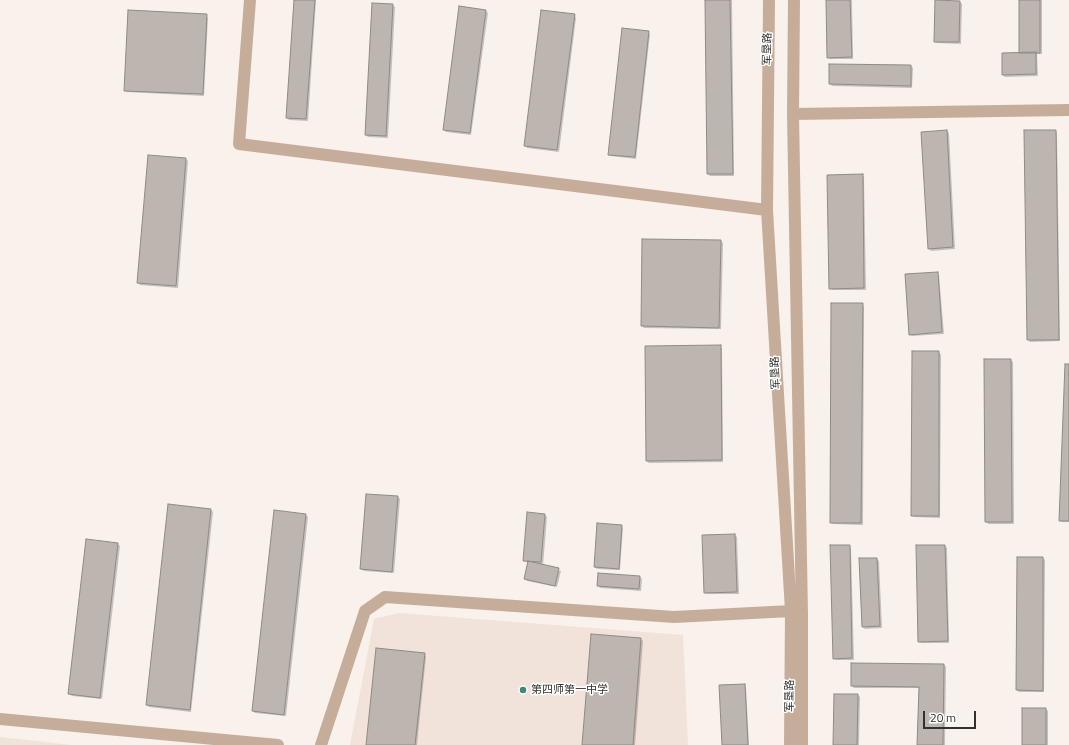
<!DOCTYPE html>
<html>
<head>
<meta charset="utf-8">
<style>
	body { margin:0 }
	#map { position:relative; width:1069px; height:745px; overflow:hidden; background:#f8f1ec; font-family:"Titillium Web",sans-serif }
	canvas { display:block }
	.scale { position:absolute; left:923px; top:711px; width:53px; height:18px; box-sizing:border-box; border:2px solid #33312f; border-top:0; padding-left:5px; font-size:12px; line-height:14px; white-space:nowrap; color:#33312f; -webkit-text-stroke:3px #fff; paint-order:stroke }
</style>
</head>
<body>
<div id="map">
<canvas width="1069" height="745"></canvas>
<div class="scale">20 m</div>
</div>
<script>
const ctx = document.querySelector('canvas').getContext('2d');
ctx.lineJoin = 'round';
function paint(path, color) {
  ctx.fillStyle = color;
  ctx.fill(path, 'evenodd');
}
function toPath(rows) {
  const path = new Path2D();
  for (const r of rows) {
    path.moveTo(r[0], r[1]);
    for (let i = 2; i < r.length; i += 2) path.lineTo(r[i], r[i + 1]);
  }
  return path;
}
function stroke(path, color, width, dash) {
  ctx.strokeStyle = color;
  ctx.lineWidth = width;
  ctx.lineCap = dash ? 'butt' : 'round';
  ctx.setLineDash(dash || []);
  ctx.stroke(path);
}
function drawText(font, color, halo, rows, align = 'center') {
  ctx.font = font + ' "Titillium Web","Noto Sans SC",sans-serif';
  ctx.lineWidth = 3;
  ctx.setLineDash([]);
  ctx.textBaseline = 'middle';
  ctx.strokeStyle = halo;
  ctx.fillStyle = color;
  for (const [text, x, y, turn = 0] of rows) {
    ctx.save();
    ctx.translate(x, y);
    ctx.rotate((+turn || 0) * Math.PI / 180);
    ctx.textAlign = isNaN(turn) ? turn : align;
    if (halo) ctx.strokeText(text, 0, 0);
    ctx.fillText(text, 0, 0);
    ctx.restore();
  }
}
paint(toPath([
	[399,613,683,635,688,745,350,745,374,619],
	[0,737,71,745,0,745]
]), '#f1e3da');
paint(toPath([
	[295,0,316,0,308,121,289,120,287,118],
	[706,0,732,0,734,176,710,176,708,174],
	[827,0,852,0,853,59,830,59,828,57],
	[1020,0,1042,0,1042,54,1037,54,1038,76,1005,77,1003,75,1020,54],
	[960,2,962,4,961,44,937,43,935,41],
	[392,5,395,7,388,138,368,137,366,135],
	[486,11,488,13,471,135,446,132,444,129],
	[206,15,208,18,204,96,127,92,125,90],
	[574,15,576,18,559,152,527,148,525,145],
	[648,32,650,34,636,159,611,156,609,154],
	[911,66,913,68,912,88,832,86,830,84],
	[947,131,949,133,955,249,931,251,929,248],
	[1055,131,1057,133,1060,341,1030,342,1028,339],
	[186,159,188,161,178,288,140,285,138,283],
	[862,175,864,177,866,290,832,290,830,288],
	[721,241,723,243,721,329,644,328,642,326],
	[937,273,939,275,944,334,912,336,910,334],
	[862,304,864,307,863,525,833,524,831,522],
	[720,346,722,348,723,462,649,463,647,461],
	[913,352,939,352,941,355,940,518,914,517,912,515],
	[1011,360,1013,362,1014,524,988,524,986,522],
	[1069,365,1069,522,1062,522,1060,520],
	[398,497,400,499,394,573,364,571,361,569],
	[169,505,211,510,213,512,191,712,149,707,147,705],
	[306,515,308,517,286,716,255,713,253,711],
	[545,515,547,517,543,566,561,571,557,587,527,581,525,579,529,563,524,561],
	[621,526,623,528,620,570,597,569,595,567],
	[735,535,737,537,739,594,707,594,705,592],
	[118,544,120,546,102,699,72,696,69,694],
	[849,546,851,548,854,660,836,660,834,658],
	[917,546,945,546,947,548,949,643,921,643,919,641],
	[1043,558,1045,560,1044,692,1019,692,1017,690],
	[877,559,879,561,882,628,865,629,863,627],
	[599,574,640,577,642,579,641,591,600,588,598,585],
	[641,639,643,641,635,745,583,745],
	[424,654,426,656,417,745,367,745],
	[944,665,946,667,945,745,918,745,920,688,854,688,852,686],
	[744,685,746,687,749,745,723,745],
	[858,695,860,697,859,745,834,745],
	[1023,709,1046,709,1048,711,1048,745,1023,745]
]), '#0003');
const building = toPath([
	[294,0,315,0,306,119,286,118,294,0],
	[705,0,730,0,733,174,707,174,705,0],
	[826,0,850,0,852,57,827,58,826,0],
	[935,0,960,1,959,42,934,42,935,0],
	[1019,0,1040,0,1040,53,1019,53,1019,0],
	[372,3,393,4,386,136,365,135,372,3],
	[459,6,486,10,470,133,443,130,459,6],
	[128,10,207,14,203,94,124,91,128,10],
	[541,10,575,14,557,150,524,146,541,10],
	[622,28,649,31,635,157,608,155,622,28],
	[1036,52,1036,74,1002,75,1002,53,1036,52],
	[829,64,911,65,911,86,829,84,829,64],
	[947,130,953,247,928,249,921,132,947,130],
	[1024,130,1056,130,1059,340,1027,340,1024,130],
	[148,155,186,158,176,286,137,283,148,155],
	[863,174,864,288,829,289,827,175,863,174],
	[642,239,721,240,719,328,641,326,642,239],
	[938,272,942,332,909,335,905,274,938,272],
	[831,303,863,303,861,523,830,523,831,303],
	[721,345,722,460,646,461,645,346,721,345],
	[912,351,939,351,939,516,911,516,912,351],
	[984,359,1011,359,1012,522,985,522,984,359],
	[1065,364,1069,364,1069,521,1059,521,1065,364],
	[366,494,398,496,392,572,360,569,366,494],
	[168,504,211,509,190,710,146,705,168,504],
	[274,510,306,514,284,715,252,711,274,510],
	[527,512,545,514,541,562,523,561,527,512],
	[597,523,622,525,619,569,594,567,597,523],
	[735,534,737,592,704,593,702,535,735,534],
	[86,539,118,543,100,698,68,694,86,539],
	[830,545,850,545,852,658,833,659,830,545],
	[916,545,945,545,948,641,918,642,916,545],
	[1017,557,1043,557,1043,691,1016,690,1017,557],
	[859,558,877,558,880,626,862,627,859,558],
	[528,561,559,568,555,586,524,579,528,561],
	[598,573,640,576,639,589,597,586,598,573],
	[591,634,641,638,633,745,582,745,591,634],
	[376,648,425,653,415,745,366,745,376,648],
	[851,663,944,664,943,745,917,745,919,687,851,686,851,663],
	[745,684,748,745,722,745,719,685,745,684],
	[834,694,858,694,857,745,833,745,834,694],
	[1022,708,1046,708,1046,745,1022,745,1022,708]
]);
paint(building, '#bcb5b0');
stroke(building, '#908a85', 1);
stroke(toPath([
	[250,0,239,144,767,210],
	[769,0,767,210,791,611,790,745],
	[794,0,793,114,802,614,802,745],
	[793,114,1069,110],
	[0,719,278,745],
	[321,745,365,611,385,597,674,617,791,611,797,613]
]), '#c6ad9a', 12);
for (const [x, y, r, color] of [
	[523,690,4,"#41867c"]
]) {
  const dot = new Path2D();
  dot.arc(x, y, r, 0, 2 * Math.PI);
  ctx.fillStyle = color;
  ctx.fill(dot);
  stroke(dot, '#fff', 1.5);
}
drawText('11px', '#33312f', '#fff', [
	["军垦路",768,49,-89],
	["军垦路",776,373,-93],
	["军垦路",790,696,-90]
]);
drawText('11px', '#33312f', '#fff', [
	["第四师第一中学",531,690]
], 'left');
</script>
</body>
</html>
